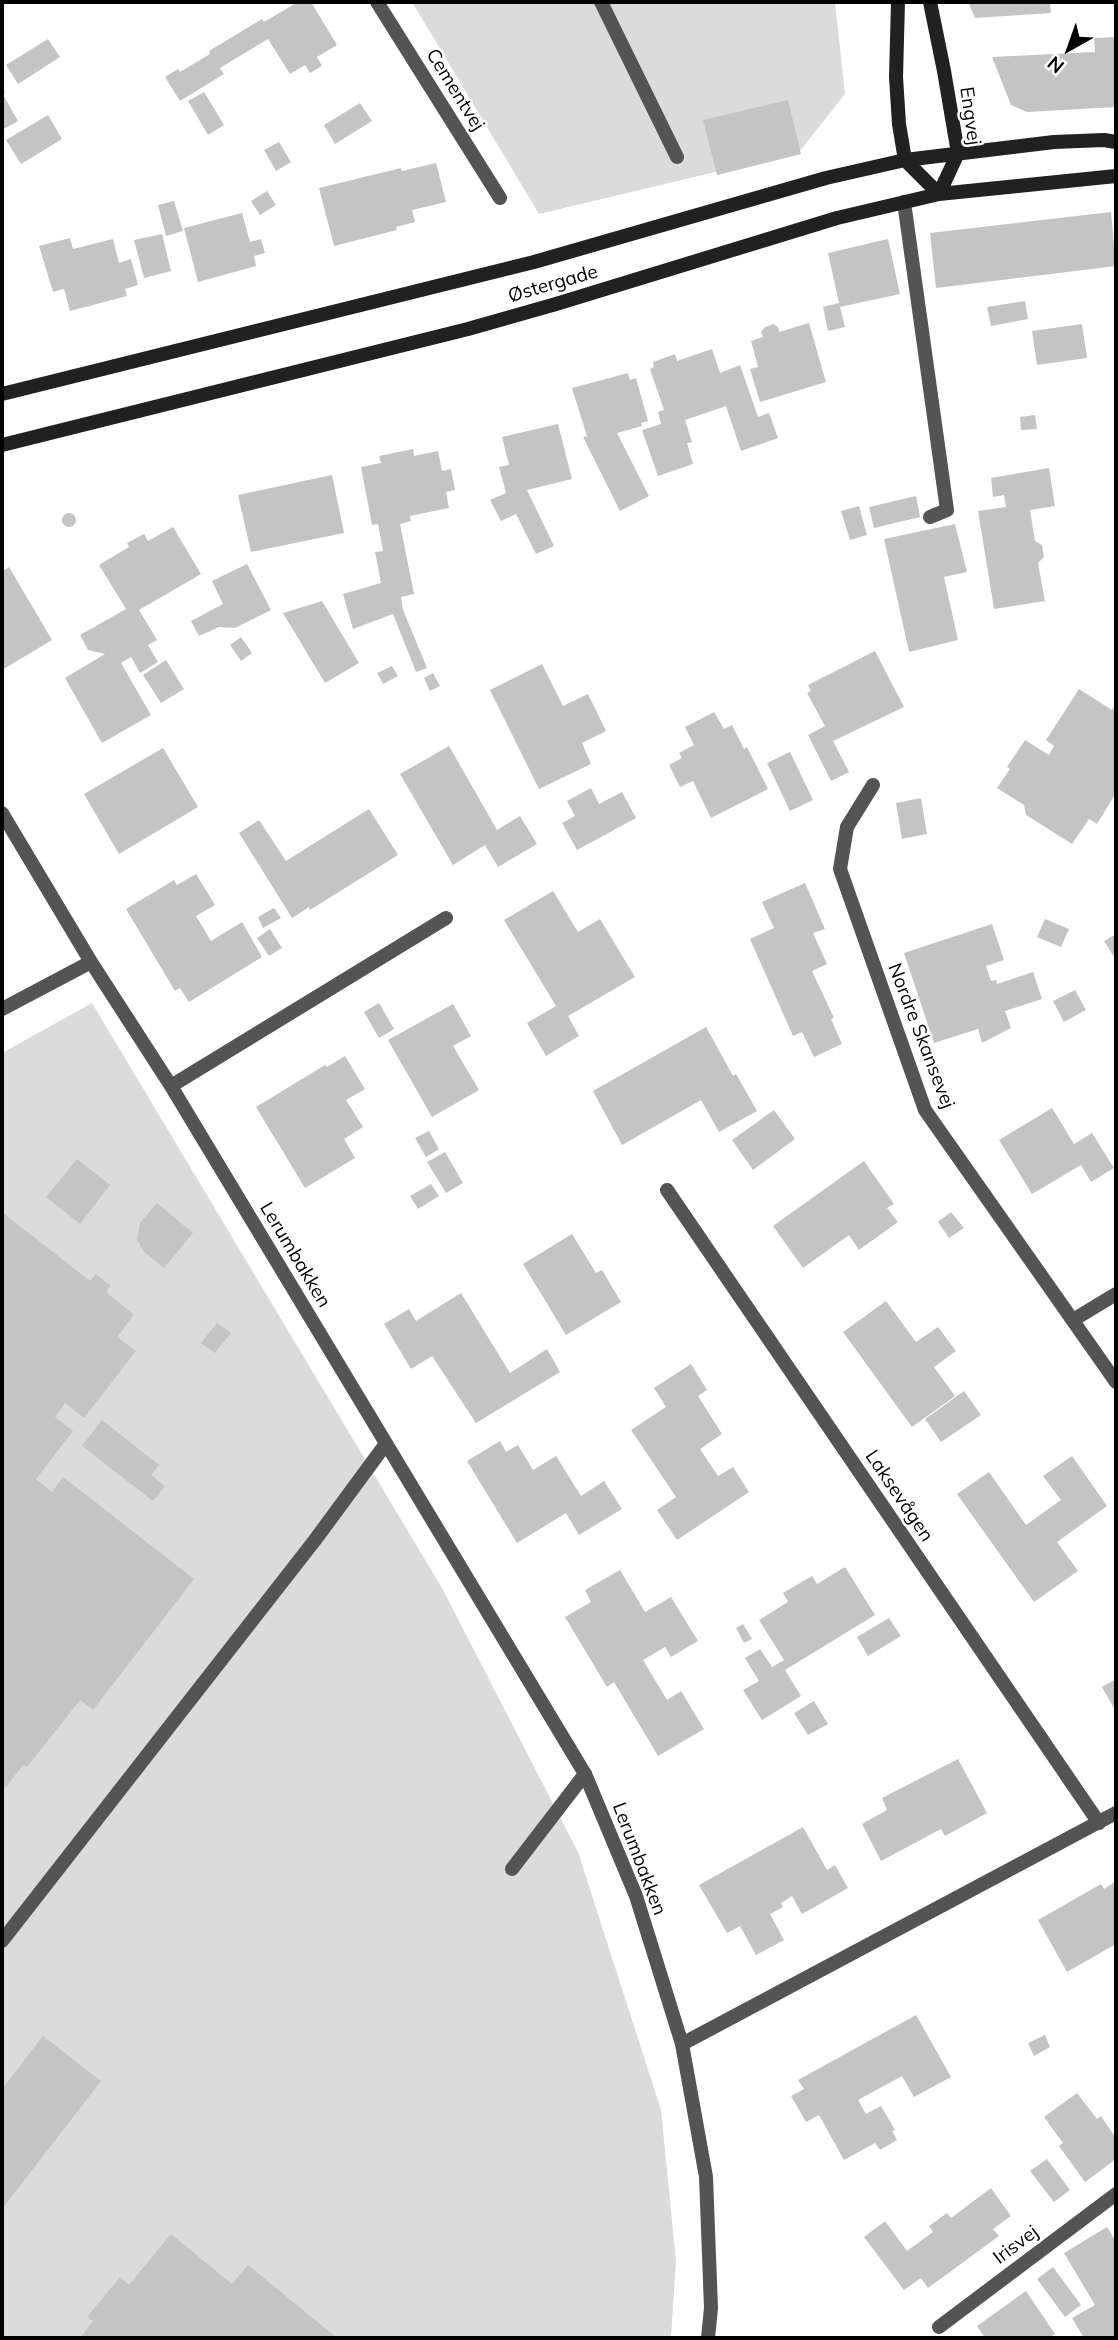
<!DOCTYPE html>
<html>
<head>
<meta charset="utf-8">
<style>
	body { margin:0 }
	#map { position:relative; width:1118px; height:2340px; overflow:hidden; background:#fff; font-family:Mulish,sans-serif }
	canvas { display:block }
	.frame { position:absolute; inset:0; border:4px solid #000; pointer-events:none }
	.north { position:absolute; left:1034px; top:14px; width:70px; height:70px; -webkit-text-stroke:5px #fff; paint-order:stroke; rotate:220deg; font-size:19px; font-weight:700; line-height:28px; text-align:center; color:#000 }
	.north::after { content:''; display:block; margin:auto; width:24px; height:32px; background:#000; clip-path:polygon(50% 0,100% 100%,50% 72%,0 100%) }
</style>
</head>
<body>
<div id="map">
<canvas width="1118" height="2340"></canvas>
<div class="frame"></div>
<div class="north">N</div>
</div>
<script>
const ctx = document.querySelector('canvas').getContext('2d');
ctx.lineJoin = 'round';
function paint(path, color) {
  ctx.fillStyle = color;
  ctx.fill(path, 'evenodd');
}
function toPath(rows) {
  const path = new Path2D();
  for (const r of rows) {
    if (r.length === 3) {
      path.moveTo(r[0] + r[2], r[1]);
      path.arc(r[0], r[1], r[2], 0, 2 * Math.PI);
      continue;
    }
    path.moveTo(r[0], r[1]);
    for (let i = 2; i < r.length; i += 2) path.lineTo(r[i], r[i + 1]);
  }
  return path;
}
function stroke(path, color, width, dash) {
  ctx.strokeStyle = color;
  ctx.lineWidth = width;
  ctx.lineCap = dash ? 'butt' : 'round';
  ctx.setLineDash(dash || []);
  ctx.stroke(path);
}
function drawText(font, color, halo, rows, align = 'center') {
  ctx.font = font + ' Mulish,sans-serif';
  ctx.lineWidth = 5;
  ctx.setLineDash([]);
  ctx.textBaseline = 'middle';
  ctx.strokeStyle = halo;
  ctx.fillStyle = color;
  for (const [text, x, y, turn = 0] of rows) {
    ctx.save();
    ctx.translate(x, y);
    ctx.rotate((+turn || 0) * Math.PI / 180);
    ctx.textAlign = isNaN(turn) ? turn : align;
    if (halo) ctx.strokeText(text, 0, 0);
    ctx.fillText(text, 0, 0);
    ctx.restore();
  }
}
paint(toPath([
	[412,2,835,2,845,94,799,152,539,214],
	[92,1003,442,1588,578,1852,661,2110,676,2261,671,2338,2,2338,2,1053]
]), '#dbdbdb');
paint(toPath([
	[298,2,311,2,337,45,317,57,322,66,310,73,305,65,290,74,268,39,220,68,224,74,180,101,165,77,178,69,180,72,210,54,209,51,262,19,264,22],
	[968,2,1050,2,1051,13,975,18],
	[1116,37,1116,107,1027,112,1011,105,992,57,1095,52,1094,38],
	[48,39,60,57,18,84,6,65],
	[2,86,5,92,2,93,18,121,2,130],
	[204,92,224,125,208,135,188,101],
	[788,100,801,154,717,175,703,120],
	[360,103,372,121,335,144,324,125],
	[48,115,62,139,21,164,6,140],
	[279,142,291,162,276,171,264,150],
	[436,163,446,202,412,210,415,222,396,227,397,230,334,246,319,188,401,168,402,171],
	[267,191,276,205,260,215,251,201],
	[174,201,183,231,166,236,158,205],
	[1111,212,1116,266,936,288,930,233],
	[242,213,250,242,261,239,265,253,254,256,256,266,198,282,184,228],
	[162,234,171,271,144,278,134,240],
	[70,238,73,249,113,239,119,263,131,259,138,285,125,289,127,296,70,311,64,289,53,292,39,246],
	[888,239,900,294,840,307,845,327,828,331,823,307,839,303,828,253],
	[1025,301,1028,319,991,326,987,307],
	[809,323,826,382,760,402,750,369,758,367,751,341,763,337,761,332,765,327,773,324,778,327,779,332],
	[1082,324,1087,358,1037,365,1032,331],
	[712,349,720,373,740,365,758,417,769,413,778,438,741,451,726,406,685,420,692,442,687,443,693,464,658,476,642,430,661,424,658,412,664,410,650,369,654,367,653,362,675,354,677,361],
	[628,373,630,380,636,378,648,421,641,423,642,426,617,433,649,496,620,511,583,437,587,436,572,388],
	[1035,415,1037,429,1021,430,1020,417],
	[558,424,572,479,527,490,554,546,536,554,516,514,501,521,490,500,506,493,499,467,509,465,502,437],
	[413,449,414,456,438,451,442,471,451,469,455,490,446,492,449,508,410,516,411,521,400,524,414,594,401,597,403,610,427,668,416,672,393,614,353,629,343,594,381,583,375,552,383,551,378,524,372,525,361,467,381,463,379,456],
	[1049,468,1055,506,1030,510,1035,541,1042,545,1044,557,1038,563,1045,601,994,609,978,511,1006,507,1004,495,993,497,991,478],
	[332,475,344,533,251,552,238,495],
	[916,496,920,517,874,528,869,507],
	[859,506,867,535,850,540,841,511],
	[69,520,7],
	[955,524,967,572,944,577,958,640,909,652,884,539],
	[173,527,201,574,139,610,157,640,148,645,158,662,140,673,131,657,121,663,151,715,102,743,65,678,105,654,88,650,80,635,126,609,99,565,129,547,127,543,144,534,148,541],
	[247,564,271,610,235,628,219,627,199,636,191,621,223,604,212,581],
	[9,567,52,640,2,670,2,572],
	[322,601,359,663,325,683,283,613],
	[241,637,252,653,241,661,230,645],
	[875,651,904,707,833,741,849,772,831,781,808,735,825,726,807,693,811,691,808,685],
	[166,660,184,689,161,703,143,675],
	[542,664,563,706,588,694,606,731,582,743,591,764,539,789,490,690],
	[392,666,398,676,383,684,377,673],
	[433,673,440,686,430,691,424,678],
	[1079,689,1112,710,1116,703,1116,793,1097,824,1089,819,1072,844,1026,815,1024,805,997,788,1010,769,1007,767,1025,740,1049,755,1054,746,1046,740],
	[714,712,724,729,732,725,744,749,747,747,768,789,711,818,693,781,680,787,669,765,682,758,679,753,694,745,685,727],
	[449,746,497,830,520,816,537,844,498,867,485,845,453,865,400,774],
	[163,748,198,807,119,854,84,794],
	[790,752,813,800,790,811,767,763],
	[591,788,599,804,622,792,636,818,577,850,562,823,575,816,567,801],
	[921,798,927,834,902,839,896,803],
	[369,809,398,855,310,910,309,907,292,918,239,833,259,820,286,861],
	[196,874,215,905,196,916,211,941,242,922,262,957,189,1002,180,988,175,991,126,909,174,880,177,885],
	[805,883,825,929,813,933,827,964,812,971,834,1018,831,1019,842,1044,814,1057,802,1032,793,1036,750,939,774,928,762,902],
	[553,891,578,932,600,919,635,977,568,1016,579,1036,546,1056,527,1023,556,1006,504,920],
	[274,908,281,918,263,928,258,917],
	[1045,919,1069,929,1061,947,1037,937],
	[992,924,1004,960,986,966,991,981,996,980,997,984,1033,972,1042,999,1005,1011,1011,1028,982,1043,978,1029,934,1043,904,953],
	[270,929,282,948,269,956,257,938],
	[1116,934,1116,955,1114,957,1104,941],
	[1075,990,1086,1010,1064,1022,1053,1001],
	[379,1003,394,1029,379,1038,364,1012],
	[453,1004,471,1036,453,1046,479,1090,432,1117,388,1040],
	[706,1027,733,1076,736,1074,757,1111,719,1132,701,1100,622,1145,593,1091],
	[345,1056,365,1089,346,1100,363,1127,344,1139,355,1158,305,1188,256,1107,325,1065,327,1067],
	[1052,1108,1074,1144,1092,1133,1114,1168,1091,1182,1081,1165,1032,1194,999,1140],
	[774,1110,795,1139,753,1170,732,1140],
	[429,1131,439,1149,426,1157,415,1138],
	[445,1152,463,1183,446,1193,427,1162],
	[77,1159,110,1185,80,1224,46,1197],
	[864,1161,894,1204,887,1208,898,1222,859,1250,849,1235,803,1268,773,1226],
	[431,1184,439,1196,418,1209,410,1196],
	[157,1203,193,1233,164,1268,143,1251,137,1239,140,1223],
	[2,1212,90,1281,96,1274,111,1286,106,1292,134,1315,117,1337,136,1351,84,1418,65,1403,55,1417,73,1431,36,1479,52,1492,63,1477,194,1579,93,1710,80,1700,27,1767,23,1765,2,1792],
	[951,1212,964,1228,949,1238,938,1222],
	[572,1234,596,1273,602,1270,621,1302,566,1335,523,1264],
	[461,1293,510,1373,547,1349,560,1372,476,1423,432,1356,411,1369,384,1324,409,1309,416,1321],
	[886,1301,916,1342,938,1327,956,1351,934,1367,955,1396,912,1427,843,1332],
	[217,1323,231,1333,215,1353,201,1343],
	[691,1364,707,1390,698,1396,722,1434,700,1449,718,1476,733,1467,749,1492,677,1540,657,1510,676,1497,631,1430,666,1407,654,1388],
	[964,1391,981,1415,941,1442,925,1419],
	[102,1420,159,1465,151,1475,165,1486,153,1501,82,1446],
	[500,1441,506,1452,518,1445,533,1470,556,1456,581,1496,604,1481,622,1509,579,1535,566,1513,517,1543,467,1461],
	[1072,1456,1107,1506,1057,1542,1078,1571,1034,1602,957,1494,989,1472,1026,1525,1061,1500,1043,1476],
	[845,1567,875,1615,785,1670,801,1696,762,1720,743,1690,759,1681,745,1658,760,1649,772,1667,784,1660,759,1620,788,1602,783,1593,812,1576,817,1584],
	[620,1570,645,1612,671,1597,698,1641,671,1657,665,1647,643,1660,667,1700,681,1691,704,1729,658,1756,614,1682,607,1687,565,1617,591,1602,585,1590],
	[889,1618,901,1636,868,1656,857,1637],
	[743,1624,752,1639,744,1643,736,1628],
	[1116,1679,1116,1712,1102,1687],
	[814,1701,828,1724,808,1735,794,1713],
	[958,1759,987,1813,945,1836,941,1829,881,1861,862,1824,887,1810,882,1798],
	[803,1827,827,1870,835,1865,848,1888,802,1914,792,1896,781,1903,783,1907,770,1914,784,1940,756,1955,740,1926,727,1933,699,1885],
	[1116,1881,1116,1944,1067,1972,1038,1920,1101,1884,1104,1889],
	[916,2015,951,2077,914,2097,902,2076,858,2100,866,2114,881,2106,895,2130,892,2131,897,2140,880,2150,875,2143,844,2160,819,2115,806,2122,791,2096,804,2089,798,2080],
	[1045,2035,1050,2047,1034,2056,1028,2043],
	[43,2036,101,2081,2,2209,2,2089],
	[1077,2093,1097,2119,1101,2116,1116,2138,1116,2159,1085,2182,1059,2146,1063,2143,1044,2117],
	[1047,2159,1070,2190,1054,2202,1030,2171],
	[991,2188,1011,2216,993,2229,999,2236,928,2288,921,2278,904,2290,864,2237,885,2221,907,2251,933,2232,929,2226,947,2213,951,2218],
	[1107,2227,1116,2242,1116,2336,1084,2338,1072,2318,1095,2305,1064,2253],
	[171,2234,232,2284,248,2265,337,2338,80,2338,93,2321,87,2317,120,2277,129,2285],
	[1053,2267,1081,2305,1065,2317,1037,2279],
	[1026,2291,1055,2334,1049,2338,985,2338,977,2326]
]), '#c4c4c4');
stroke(toPath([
	[904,202,947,510,930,517],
	[512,1869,585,1774]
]), '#545454', 14);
stroke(toPath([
	[377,2,500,198],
	[601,2,677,157],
	[873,785,847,827,840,869,925,1110,1116,1382],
	[2,813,91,962,171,1086,585,1774,636,1896,682,2044,706,2177,711,2308,708,2338],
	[2,1009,91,962],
	[171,1086,446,918],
	[667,1190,1099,1823],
	[1073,1320,1116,1294],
	[2,1941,315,1540,385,1445],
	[682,2044,1116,1813],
	[939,2327,1116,2194]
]), '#545454', 14);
stroke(toPath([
	[898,2,896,77,899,124,905,160,939,194],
	[930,2,944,71,958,153,939,194],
	[2,394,534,262,826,178,905,160,1054,142,1104,140,1116,142],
	[2,445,468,329,556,304,837,218,939,194,1116,176]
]), '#212121', 14);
drawText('19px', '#000', '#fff', [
	["Cementvej",455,90,58],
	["Engvej",970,116,82],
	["Østergade",553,284,-16],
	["Nordre Skansevej",921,1036,69],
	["Lerumbakken",295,1255,59],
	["Laksevågen",899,1496,56],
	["Lerumbakken",639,1859,69],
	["Irisvej",1016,2245,-37]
]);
</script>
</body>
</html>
